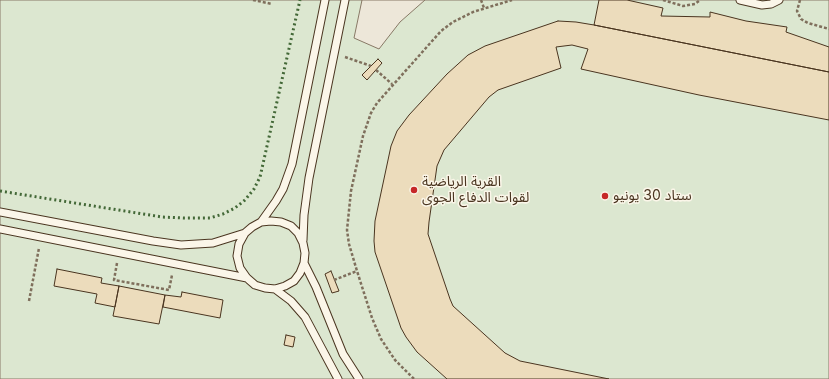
<!DOCTYPE html>
<html>
<head>
<meta charset="utf-8">
<style>
	body { margin:0 }
	canvas { display:block; background:#fbf6e9 }
</style>
</head>
<body>
<canvas width="829" height="379"></canvas>
<script>
const ctx = document.querySelector('canvas').getContext('2d');
ctx.lineJoin = 'round';
function paint(path, color) {
  ctx.fillStyle = color;
  ctx.fill(path, 'evenodd');
}
function toPath(rows) {
  const path = new Path2D();
  for (const r of rows) {
    path.moveTo(r[0], r[1]);
    for (let i = 2; i < r.length; i += 2) path.lineTo(r[i], r[i + 1]);
  }
  return path;
}
function stroke(path, color, width, dash) {
  ctx.strokeStyle = color;
  ctx.lineWidth = width;
  ctx.lineCap = dash ? 'butt' : 'round';
  ctx.setLineDash(dash || []);
  ctx.stroke(path);
}
function drawText(font, color, halo, rows, align = 'center') {
  ctx.font = font + ' Inter,"Noto Sans Arabic",sans-serif';
  ctx.lineWidth = 3;
  ctx.setLineDash([]);
  ctx.textBaseline = 'middle';
  ctx.strokeStyle = halo;
  ctx.fillStyle = color;
  for (const [text, x, y, turn = 0] of rows) {
    ctx.save();
    ctx.translate(x, y);
    ctx.rotate((+turn || 0) * Math.PI / 180);
    ctx.textAlign = isNaN(turn) ? turn : align;
    if (halo) ctx.strokeText(text, 0, 0);
    ctx.fillText(text, 0, 0);
    ctx.restore();
  }
}
const green = toPath([
	[0,0,829,0,829,379,0,379,0,0]
]);
paint(green, '#dce7d0');
stroke(green, '#887966', 1);
const parking = toPath([
	[362,0,425,0,400,22,379,49,354,38,362,0]
]);
paint(parking, '#ede7d9');
stroke(parking, '#887966', 1);
const building = toPath([
	[599,0,627,0,663,8,661,16,710,17,710,12,746,21,787,27,786,32,829,47,829,72,594,25,599,0],
	[558,21,576,22,594,25,829,72,829,120,699,95,581,69,588,49,572,45,556,47,561,68,498,90,489,97,444,150,437,166,429,222,428,234,450,299,453,306,505,353,520,361,609,379,447,379,417,352,406,337,401,328,375,252,374,241,375,221,391,146,397,131,409,115,447,74,468,55,485,46,558,21],
	[378,59,382,63,367,80,362,75,378,59],
	[57,269,102,278,101,283,119,286,115,307,95,303,97,294,54,286,57,269],
	[331,271,339,291,332,293,325,274,331,271],
	[119,286,165,295,159,324,113,316,119,286],
	[182,292,223,300,220,318,163,307,165,295,181,297,182,292],
	[286,335,295,337,293,347,284,345,286,335]
]);
paint(building, '#ecdcbc');
stroke(building, '#4a3520', 1);
const lane = toPath([
	[740,0,762,5,771,4,779,0],
	[0,212,153,241,181,245,213,243,245,233],
	[261,222,276,201,283,189,292,164,325,0],
	[0,229,247,278],
	[303,240,304,215,309,178,345,0],
	[304,263,300,273,294,281,285,286,275,289,265,288,255,285,247,278,240,268,237,256,239,244,245,233,252,227,261,222,271,221,281,222,291,226,298,233,303,243,305,253,304,263,316,287,343,354,359,379],
	[275,289,291,301,305,317,338,379]
]);
stroke(lane, '#4a3520', 9);
stroke(toPath([
	[253,0,272,4],
	[481,0,484,8],
	[663,0,683,6,695,4,700,0],
	[800,0,797,11,801,19,808,23,829,29],
	[345,57,371,66],
	[376,70,392,84],
	[117,263,114,280,169,290,172,275],
	[334,280,357,271],
	[29,301,39,248],
	[414,379,395,360,381,339,372,318,357,271,349,244,347,230,351,191,363,136,371,113,377,103,441,31,453,22,473,12,512,0]
]), '#7f6f5c', 2.5, [3, 2]);
stroke(lane, '#fbf6e9', 7);
stroke(toPath([
	[0,191,162,217,183,218,210,218,223,214,235,208,245,200,254,189,260,177,300,0]
]), '#436837', 3, [2, 3]);
for (const [x, y, r, color] of [
	[414,190,4,"#c62828"],
	[605,196,4,"#c62828"]
]) {
  const dot = new Path2D();
  dot.arc(x, y, r, 0, 2 * Math.PI);
  ctx.fillStyle = color;
  ctx.fill(dot);
  stroke(dot, '#fbf6e9', 1.5);
}
drawText('14px', '#4a3520', '#fbf6e9', [
	["القرية الرياضية",422,182],
	["لقوات الدفاع الجوى",422,198],
	["ستاد 30 يونيو",613,196]
], 'left');
</script>
</body>
</html>
